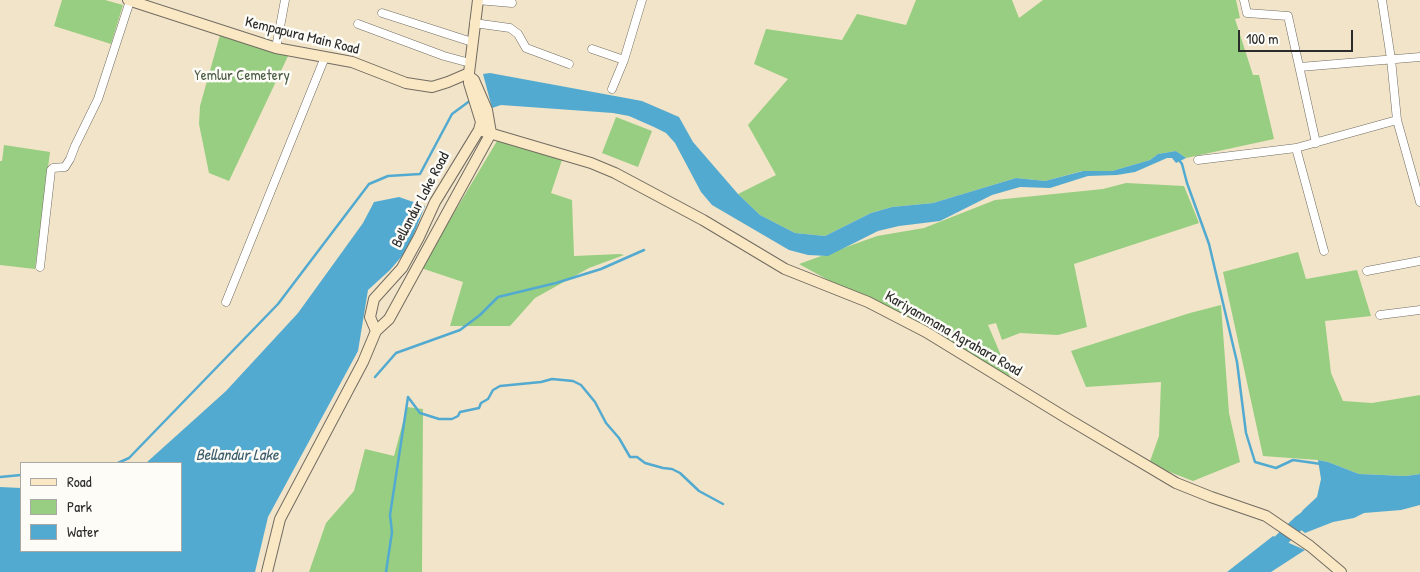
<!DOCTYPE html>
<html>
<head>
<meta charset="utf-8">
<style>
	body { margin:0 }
	#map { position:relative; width:1420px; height:572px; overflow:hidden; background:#f2e4c8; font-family:"Patrick Hand",sans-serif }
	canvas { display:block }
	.legend { position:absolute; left:20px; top:462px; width:162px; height:90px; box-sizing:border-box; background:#fdfcf7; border:1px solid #a9a8a5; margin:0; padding:6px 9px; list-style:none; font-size:15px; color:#2b2b2b }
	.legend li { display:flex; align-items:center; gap:10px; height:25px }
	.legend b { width:25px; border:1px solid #a9a8a5 }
	.scale { position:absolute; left:1238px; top:30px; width:115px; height:22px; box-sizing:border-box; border:2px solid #2b2b2b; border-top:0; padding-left:6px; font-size:15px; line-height:18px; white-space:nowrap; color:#2b2b2b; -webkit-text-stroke:4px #fdfcf7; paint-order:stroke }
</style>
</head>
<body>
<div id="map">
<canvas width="1420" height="572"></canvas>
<ul class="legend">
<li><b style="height:6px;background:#fae7c3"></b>Road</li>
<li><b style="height:14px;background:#97ce81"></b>Park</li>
<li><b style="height:14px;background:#53aad0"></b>Water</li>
</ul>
<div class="scale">100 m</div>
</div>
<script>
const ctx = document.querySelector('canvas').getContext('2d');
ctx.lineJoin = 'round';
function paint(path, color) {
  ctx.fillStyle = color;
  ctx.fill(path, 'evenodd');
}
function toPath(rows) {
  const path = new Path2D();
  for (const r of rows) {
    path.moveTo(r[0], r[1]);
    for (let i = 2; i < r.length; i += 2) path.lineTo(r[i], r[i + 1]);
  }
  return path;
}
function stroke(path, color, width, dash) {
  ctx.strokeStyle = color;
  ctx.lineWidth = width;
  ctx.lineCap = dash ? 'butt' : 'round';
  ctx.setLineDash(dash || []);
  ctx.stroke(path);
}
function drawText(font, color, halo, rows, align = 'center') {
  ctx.font = font + ' "Patrick Hand",sans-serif';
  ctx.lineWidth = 5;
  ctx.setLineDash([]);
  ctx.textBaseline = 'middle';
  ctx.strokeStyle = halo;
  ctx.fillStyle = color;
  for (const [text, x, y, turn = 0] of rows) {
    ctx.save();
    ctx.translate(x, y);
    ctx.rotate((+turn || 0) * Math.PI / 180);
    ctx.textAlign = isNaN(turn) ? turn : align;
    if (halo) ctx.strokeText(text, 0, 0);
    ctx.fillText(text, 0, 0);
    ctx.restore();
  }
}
paint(toPath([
	[62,0,105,0,123,5,111,44,54,26],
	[916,0,1012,0,1019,18,1043,0,1236,0,1240,18,1235,19,1253,75,1259,75,1274,139,1186,158,1176,151,1158,154,1150,160,1112,171,1082,171,1045,181,1016,178,933,203,892,207,871,213,825,236,795,233,760,215,738,194,776,175,748,125,788,79,754,64,766,29,842,40,857,14,906,25],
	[220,35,288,56,229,181,209,173,199,124,200,106],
	[616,117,652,131,638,167,602,153],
	[497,141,562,160,551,193,572,200,574,256,620,254,624,255,589,268,535,298,510,326,450,326,463,282,421,268],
	[4,145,50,152,35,269,0,265,0,161,2,161],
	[1126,183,1184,186,1199,223,1074,264,1087,327,1058,335,1020,333,1002,340,996,323,988,325,1012,381,799,264,877,236,924,228,995,200,1103,189],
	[1298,252,1306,279,1357,270,1371,316,1325,321,1331,373,1343,401,1372,403,1420,395,1420,474,1406,476,1359,474,1328,462,1318,460,1263,456,1223,272],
	[1221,305,1229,413,1240,462,1193,481,1149,464,1159,436,1161,382,1086,387,1071,351,1190,313],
	[407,407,423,409,422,572,309,572,326,523,354,491,365,449,394,456]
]), '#97ce81');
paint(toPath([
	[490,73,642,101,679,117,693,142,738,194,760,215,795,233,825,236,871,213,892,207,933,203,1016,178,1045,181,1083,171,1112,171,1150,160,1158,154,1176,151,1186,158,1176,163,1172,158,1167,158,1135,172,1117,175,1088,176,1050,188,1020,187,992,195,940,221,899,226,878,231,828,256,808,255,789,250,712,205,701,192,675,143,666,133,654,127,629,116,613,113,501,105,492,108,483,74],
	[399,197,425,206,408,249,390,270,368,290,358,351,268,517,255,572,0,572,0,487,21,488,21,551,181,551,181,463,146,463,226,391,298,313,363,223,374,202],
	[1318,460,1328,462,1359,474,1406,476,1420,474,1420,505,1401,510,1364,513,1354,518,1333,522,1305,533,1294,524,1303,510,1317,497,1321,479],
	[1273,536,1305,550,1271,572,1227,572]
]), '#53aad0');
stroke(toPath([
	[1179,160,1182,164,1187,183,1209,244,1237,362,1246,433,1255,462,1276,468,1293,460,1321,464],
	[375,377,396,353,460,330,480,315,498,297,556,283,601,269,644,250],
	[408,397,420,413,439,419,452,419,458,416,460,412,479,408,481,403,488,399,493,390,500,386,541,382,552,379,573,381,581,385,595,402,606,423,619,438,630,457,637,457,645,463,663,468,672,469,680,473,699,491,723,504],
	[118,463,129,458,278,304,369,184,388,176,420,174,452,114,471,100],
	[0,477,21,475],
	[386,572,392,532,390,515,408,397]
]), '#53aad0', 2.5);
stroke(toPath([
	[1239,572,1274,547,1300,522,1310,515]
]), '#53aad0', 14);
const street = toPath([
	[477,0,512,3],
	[1244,0,1247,13,1288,16,1316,143],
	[1382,0,1391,59,1397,120,1420,202],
	[382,13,472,42],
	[474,23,510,28,518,34,526,48,569,64],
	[358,24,444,56,470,63],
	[276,48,285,0],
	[592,49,624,60],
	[1300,67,1420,57],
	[612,89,624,60,642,0],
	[1198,160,1296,148],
	[1324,251,1296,148,1397,120],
	[40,267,51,170,53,168,65,167,70,159,75,146,98,99,130,1],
	[1367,271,1420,261],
	[226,302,325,57],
	[1380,315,1420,310]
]);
const secondary = toPath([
	[128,0,276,48,352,62,406,83,432,87,448,82,469,73],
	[479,130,591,163,615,173,703,220,785,269,868,302,926,332,1068,419,1176,483,1211,497,1266,516,1310,546,1341,572],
	[376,331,370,317,374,299,402,268,419,237,435,202,479,130,481,122,469,83,469,73,478,0],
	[267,572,280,519,363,362,376,331,389,319,491,133,487,110,474,80,470,77]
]);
stroke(street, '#716c62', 9);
stroke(secondary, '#716c62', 12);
stroke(street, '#fff', 8);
stroke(secondary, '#fae7c3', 10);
drawText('15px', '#2b2b2b', '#fdfcf7', [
	["Kempapura Main Road",302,36,14],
	["Bellandur Lake Road",421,200,-62],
	["Kariyammana Agrahara Road",953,334,30]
]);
drawText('15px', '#4b5c45', '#fdfcf7', [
	["Yemlur Cemetery",242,76]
]);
drawText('italic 16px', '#3b5e6d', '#fdfcf7', [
	["Bellandur Lake",237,456]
]);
</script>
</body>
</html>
